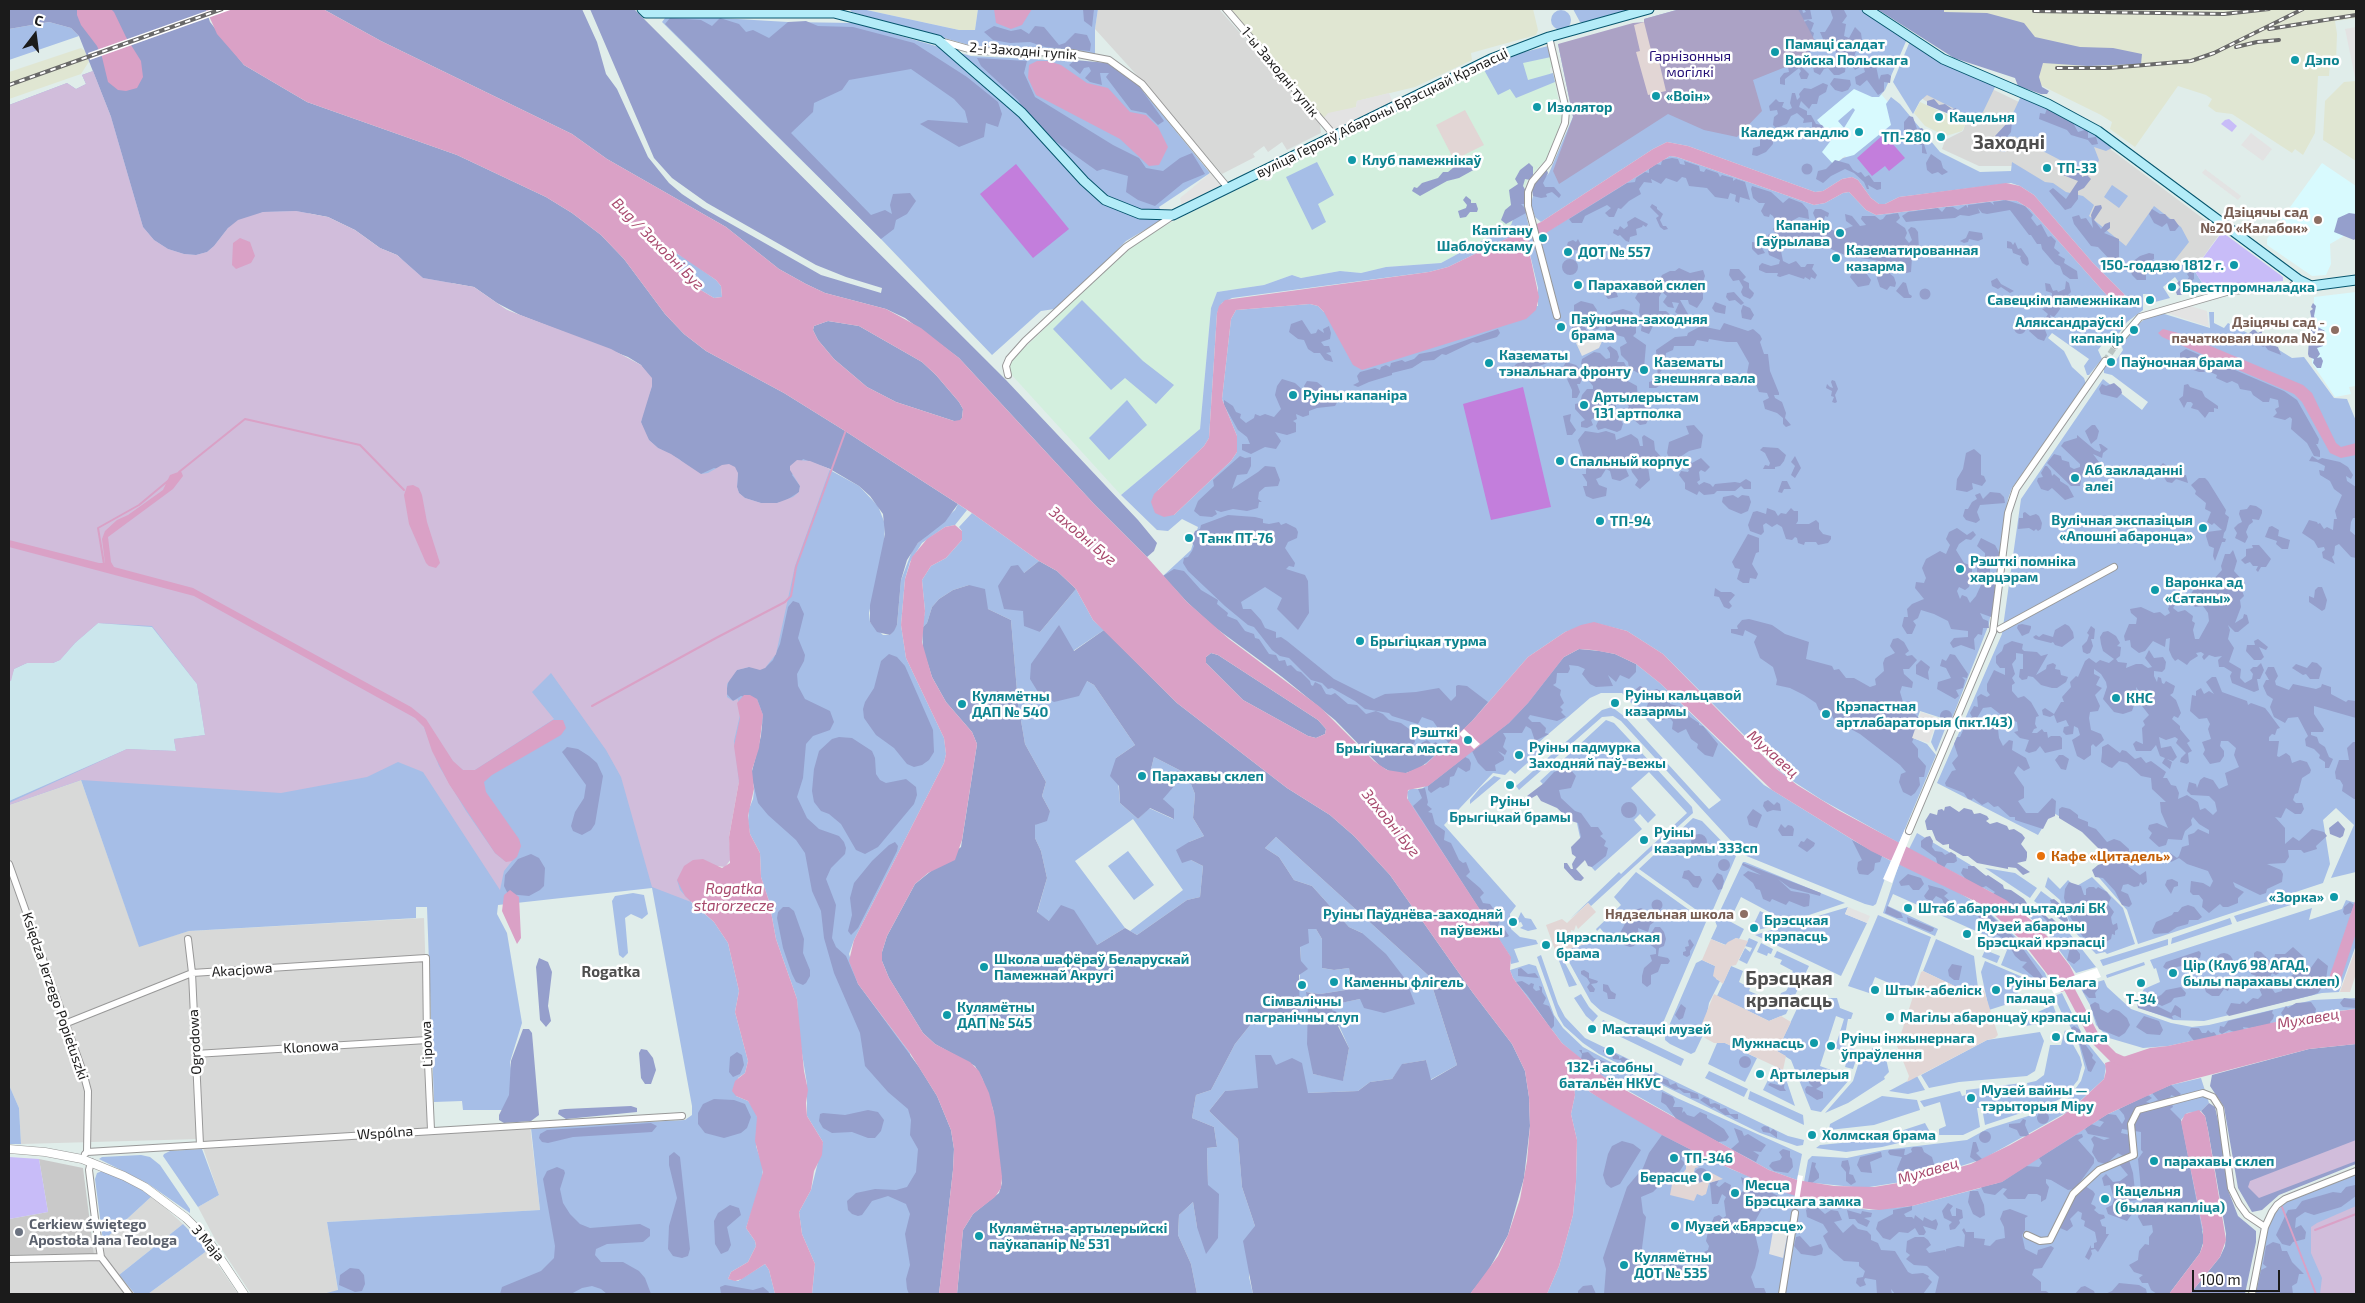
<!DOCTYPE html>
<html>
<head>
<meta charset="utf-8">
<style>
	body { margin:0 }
	#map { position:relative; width:2365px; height:1303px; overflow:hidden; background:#e0edea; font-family:"Exo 2",sans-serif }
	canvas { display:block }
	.frame { position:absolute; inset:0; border:10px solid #1b1b1b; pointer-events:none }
	.north { position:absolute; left:10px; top:10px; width:50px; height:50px; -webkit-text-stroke:4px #fff; paint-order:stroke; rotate:15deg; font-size:14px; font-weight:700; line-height:20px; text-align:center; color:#1b1b1b }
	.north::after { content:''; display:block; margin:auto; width:18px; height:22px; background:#1b1b1b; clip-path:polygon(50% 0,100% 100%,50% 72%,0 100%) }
	.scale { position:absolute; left:2192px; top:1270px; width:88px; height:22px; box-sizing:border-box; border:2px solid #1b1b1b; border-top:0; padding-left:6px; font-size:15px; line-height:18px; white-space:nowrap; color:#1b1b1b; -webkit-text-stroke:4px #fff; paint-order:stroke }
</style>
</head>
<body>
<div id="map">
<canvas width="2365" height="1303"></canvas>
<div class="frame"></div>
<div class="north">С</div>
<div class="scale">100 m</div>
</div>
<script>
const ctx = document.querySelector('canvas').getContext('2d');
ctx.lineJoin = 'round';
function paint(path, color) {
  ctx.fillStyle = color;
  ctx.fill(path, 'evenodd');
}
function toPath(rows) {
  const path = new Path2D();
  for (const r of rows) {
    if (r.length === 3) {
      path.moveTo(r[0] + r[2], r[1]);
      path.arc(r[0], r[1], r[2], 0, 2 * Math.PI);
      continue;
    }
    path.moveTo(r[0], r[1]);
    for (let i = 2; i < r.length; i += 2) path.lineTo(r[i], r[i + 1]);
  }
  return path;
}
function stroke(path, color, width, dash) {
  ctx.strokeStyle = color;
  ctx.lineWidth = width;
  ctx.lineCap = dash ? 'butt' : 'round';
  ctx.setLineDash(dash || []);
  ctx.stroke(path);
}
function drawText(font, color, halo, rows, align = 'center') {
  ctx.font = font + ' "Exo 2",sans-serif';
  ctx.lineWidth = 5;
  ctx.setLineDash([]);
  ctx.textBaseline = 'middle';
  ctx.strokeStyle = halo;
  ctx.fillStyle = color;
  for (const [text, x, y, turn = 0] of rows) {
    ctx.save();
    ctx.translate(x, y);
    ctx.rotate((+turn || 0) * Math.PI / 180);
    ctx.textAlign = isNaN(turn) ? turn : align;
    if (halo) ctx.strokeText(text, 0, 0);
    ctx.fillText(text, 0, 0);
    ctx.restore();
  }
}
paint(toPath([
	[1098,9,1219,9,1320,124,1321,133,1287,150,1282,142,1268,152,1264,146,1253,154,1255,157,1222,174,1143,82,1095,29],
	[1897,73,1992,89,2098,140,2221,232,2194,270,2174,274,2156,289,2047,185,2011,166,1979,166,1942,149,1945,140,1963,131,1966,122,1924,100],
	[81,780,139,946,189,931,424,918,431,1130,530,1125,540,1210,327,1222,338,1291,323,1294,251,1294,215,1239,198,1207,219,1195,200,1139,21,1144,19,1108,9,1085,9,805],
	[152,1196,183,1224,119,1275,135,1294,9,1294,9,1255,94,1254,93,1243,103,1241],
	[208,1250,238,1294,148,1294]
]), '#d8d9d8');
paint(toPath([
	[862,9,978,9,975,30,959,30],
	[1226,9,1533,9,1538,30,1536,35,1471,53,1472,60,1415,87,1357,101,1356,107,1323,119],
	[1886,9,2356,9,2356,18,2335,21,2337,34,2336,62,2330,62,2329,76,2318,76,2315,133,2303,155,2295,149,2292,153,2232,114,2216,112,2208,106,2212,99,2206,95,2178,86,2135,147,2110,129,2112,122,2101,115],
	[81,48,88,53,90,60,81,74,9,99,9,72],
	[2356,81,2356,161,2323,140,2325,101,2344,82],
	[1920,102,1966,123,1962,131,1946,136,1925,126,1914,113]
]), '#e0e6d2');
paint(toPath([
	[1825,83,1875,87,1893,108,1920,172,1868,181,1845,156,1822,173,1805,169],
	[2322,163,2356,186,2356,229,2330,244,2331,264,2326,275,2312,276,2267,245,2267,239],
	[2356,292,2356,386,2349,387,2351,394,2335,397,2312,363,2314,297]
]), '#d8fafe');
paint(toPath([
	[39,1159,83,1168,94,1254,9,1255,9,1219,48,1212]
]), '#c9c9c9');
paint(toPath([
	[1548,46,1553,67,1550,68,1550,73,1553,73,1562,117,1558,134,1547,159,1528,178,1511,225,1441,263,1386,267,1361,273,1340,271,1301,278,1292,275,1264,285,1217,292,1211,308,1200,429,1121,495,1010,373,1009,363,1126,250,1168,224,1259,179,1267,181,1272,180,1268,173,1370,123,1372,126,1380,122,1384,117,1483,68]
]), '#d3efde');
paint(toPath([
	[98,623,152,626,197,684,205,735,175,739,176,751,127,749,9,801,9,685,14,669,27,663,53,663,60,660,75,643]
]), '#cbe6ec');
paint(toPath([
	[849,9,862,9,959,30,975,30,978,9,1098,9,1095,29,1095,54,1071,50,976,47,852,12],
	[1573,9,1628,9,1628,10,1583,23,1580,22],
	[1680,9,1863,9,1907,39,1885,90,1879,97,1872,97,1854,89,1817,120,1832,139,1822,152,1834,165,1843,158,1854,155,1891,125,1886,104,1891,97,1900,104,1940,152,1980,172,2011,171,2012,162,2045,182,2053,183,2066,192,2083,196,2094,205,2089,216,2126,246,2154,206,2181,227,2189,242,2174,261,2177,269,2183,264,2194,270,2206,289,2186,293,2175,277,2163,287,2170,298,2155,302,2153,294,2143,294,2143,310,2127,322,2115,339,2109,336,2098,350,2102,359,2089,375,2087,375,2084,366,2089,359,2052,333,2048,338,2064,351,2072,367,2084,378,2086,384,2012,488,2008,499,1989,624,1951,721,1920,711,1911,737,1927,744,1936,755,1899,843,1822,800,1785,776,1663,654,1627,631,1595,623,1565,632,1528,657,1472,721,1426,764,1281,676,1173,587,1163,576,1191,550,1198,527,1182,519,1168,531,1157,530,1121,495,1200,429,1211,308,1217,292,1264,285,1292,275,1301,278,1340,271,1361,273,1386,267,1441,263,1511,225,1522,194,1529,228,1448,267,1429,272,1232,298,1222,303,1217,313,1209,438,1204,446,1158,490,1174,515,1231,461,1237,452,1237,436,1222,399,1231,319,1236,310,1310,304,1318,306,1324,312,1538,306,1538,288,1528,246,1530,237,1537,233,1543,234,1670,156,1677,157,1814,205,1825,203,1843,193,1849,192,1866,210,1876,215,2003,200,2017,201,2030,209,2111,300,2118,306,2126,304,2127,299,2124,294,2093,263,2034,195,2020,186,2011,183,1899,197,1885,204,1879,204,1871,198,1858,180,1852,177,1842,179,1823,191,1815,192,1688,146,1667,142,1653,149,1541,222,1535,217,1531,204,1535,188,1549,173,1573,117,1558,44,1648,95,1644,19],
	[1561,20,10],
	[665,18,720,18,788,22,855,23,971,56,1107,63,1139,86,1210,173,1159,207,1165,218,1126,241,1061,308,1041,311,992,355,881,239,662,22],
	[49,22,71,28,79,36,9,60,9,29],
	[1910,41,1992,84,1995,87,1983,112,1976,116,1969,116,1927,95,1920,101,1913,114,1893,82],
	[1548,46,1551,57,1523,63,1528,80,1553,73,1555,82,1516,98,1510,89,1498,95,1483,68,1509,56],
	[93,71,111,117,507,310,819,464,859,486,878,506,885,524,884,546,869,613,870,622,883,635,890,635,897,625,901,580,912,551,918,543,955,510,958,504,967,510,955,525,945,527,922,543,910,562,905,579,901,625,906,658,944,738,946,754,944,763,854,940,849,954,858,984,910,1053,939,1294,812,1294,815,1264,802,1234,799,1212,811,1190,823,1142,807,1116,807,1084,799,1035,797,999,776,939,769,901,761,877,760,853,750,834,748,821,749,809,753,799,763,721,691,902,714,922,728,943,739,991,735,1012,748,1061,745,1073,738,1078,736,1096,748,1101,756,1111,758,1123,756,1146,763,1167,762,1182,746,1228,755,1241,756,1246,748,1262,731,1272,728,1279,738,1281,765,1264,769,1270,775,1294,323,1294,338,1290,327,1222,540,1210,531,1128,685,1120,692,1115,692,1106,652,888,498,905,497,914,507,933,522,1023,510,1062,517,1110,463,1110,462,1101,434,1102,427,907,416,907,416,918,189,931,139,947,81,780,9,805,9,801,127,749,176,751,174,739,205,735,197,684,152,627,98,623,75,643,60,660,53,663,27,663,14,669,9,685,9,105,67,83,76,89,86,84,82,75],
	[2021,96,2088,128,2111,144,2112,148,2106,151,2094,147,2099,160,2093,173,2060,160,2014,136,2005,152,1996,150],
	[1853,108,1855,110,1844,128,1838,121],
	[1317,162,1334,195,1318,204,1326,222,1312,230,1286,177],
	[2112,185,2128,196,2119,208,2104,197],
	[657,243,687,259,716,280,721,286,722,297,714,298,694,286,655,250,653,246],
	[1082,300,1143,361,1174,385,1156,404,1125,378,1111,390,1053,329],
	[2158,312,2210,328,2209,312,2214,312,2214,323,2224,328,2228,323,2271,345,2292,358,2304,357,2334,398,2347,399,2356,421,2356,872,2331,878,2354,825,2336,808,2323,820,2330,864,2323,883,2138,944,2127,910,2095,873,2109,857,2084,831,2052,812,2038,835,1937,783,2002,634,2021,499,2103,379,2142,410,2148,402,2112,375,2104,373,2104,368,2108,363,2115,362,2123,350,2121,344,2132,329,2150,315],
	[1127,400,1147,425,1109,460,1089,438],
	[972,513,1039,561,1024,573,1023,611,1040,632,1076,589,1093,620,1104,630,1073,651,1058,625,1087,681,1094,685,1135,745,1116,758,1120,803,1138,819,1149,808,1173,819,1163,799,1167,776,1151,769,1154,757,1187,774,1195,794,1193,818,1204,836,1189,842,1191,860,1203,866,1200,897,1187,900,1137,935,1130,931,1183,890,1133,819,1075,861,1125,928,1097,945,1049,921,1037,913,1047,878,1041,851,1035,838,1035,825,1050,811,1042,796,1046,782,1025,744,1018,703,1011,620,988,609,969,585,953,590,939,599,932,607,927,623,922,628,925,611,922,580,931,566,946,558,962,540,962,531,959,527],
	[1564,657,1636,664,1661,684,1764,785,1861,845,1891,861,1876,904,1873,906,1865,904,1744,855,1621,721,1613,716,1602,717,1519,790,1516,786,1602,710,1612,707,1625,717,1709,809,1721,800,1622,693,1601,693,1590,698,1538,743,1543,749,1515,774,1510,770,1505,775,1493,773,1444,825,1516,906,1510,914,1511,929,1520,937,1536,940,1538,944,1514,949,1519,962,1511,964,1510,956,1408,800,1407,792,1410,789,1422,789],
	[1606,720,1614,723,1692,807,1693,813,1591,906,1588,903,1570,919,1619,872,1621,874,1687,813,1649,772,1631,788,1656,815,1648,823,1640,814,1634,820,1642,829,1595,871,1585,860,1576,819,1540,781],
	[1936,726,1945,729,1936,752,1931,742],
	[1494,776,1501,778,1470,804,1470,800,1480,788],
	[1693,818,1702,821,1736,856,1709,919,1639,869],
	[1917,833,1969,864,2070,934,2096,967,2076,973,2043,928,2010,902,1909,849],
	[1276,837,1429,976,1457,1065,1430,1080,1426,1060,1403,1064,1392,1079,1370,1082,1358,1091,1307,1093,1258,1089,1225,1091,1209,1111,1238,1139,1242,1187,1255,1226,1249,1277,1253,1294,1197,1294,1191,1264,1178,1235,1179,1215,1193,1202,1197,1227,1208,1185,1207,1148,1217,1147,1214,1127,1192,1118,1196,1095,1211,1090,1235,1044,1251,1024,1299,988,1301,961,1300,946,1308,929,1316,929,1322,939,1322,968,1334,970,1349,968,1352,989,1320,994,1307,992,1313,1074,1343,1080,1349,1048,1332,1010,1335,1004,1360,999,1362,933,1349,927,1312,886,1294,880,1279,857,1265,848],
	[1128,851,1154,885,1134,900,1108,866],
	[1743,862,1745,862,1845,903,1788,922,1741,897,1732,916,1720,911],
	[1899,864,1951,888,1983,907,2017,938,2045,973,2049,984,2035,989,2032,978,2001,965,2007,950,2004,948,2005,944,1893,894,1888,906,1938,929,1935,936,1883,913],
	[1985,868,2015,873,2037,888,2030,898],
	[1636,872,1706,922,1660,1030,1652,1035,1601,1011,1591,1002,1563,951,1585,944,1588,936,1596,942,1605,934,1600,928,1597,931,1596,929,1621,905,1614,897],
	[2048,877,2060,889,2068,880,2075,887,2092,877,2123,908,2135,944,2107,954,2105,952,2096,954,2073,930,2060,900,2045,887],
	[2041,891,2061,906,2071,927,2034,901],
	[633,893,644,895,648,914,642,919,631,914,625,918,628,953,623,958,619,955,612,901,615,896],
	[2295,897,2297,903,2237,922,2234,916],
	[2346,900,2356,903,2356,945,2339,992,2322,993,2204,1021,2173,1020,2143,1009,2141,994,2144,989,2160,982,2156,968,2154,969,2150,960,2312,908,2309,920,2342,909],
	[1848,907,1845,914,1867,923,1841,976,1755,935],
	[1760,911,1785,923,1750,932],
	[1521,912,1525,918,1531,919,1537,929,1528,931,1520,928,1523,926,1521,922,1518,923,1517,921],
	[1718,915,1744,929,1739,939,1736,938,1726,945,1711,939,1717,926,1715,921],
	[1878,915,1931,937,1913,988,1906,985,1905,988,1898,986,1896,989,1888,987,1889,983,1875,977,1869,993,1848,986],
	[2230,918,2232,924,2171,944,2172,938],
	[1749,938,1758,942,1747,964,1739,960,1745,948,1750,952,1752,948,1745,946],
	[1936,939,1974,956,1978,988,1965,991,1923,971],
	[2168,939,2168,945,2103,966,2100,960],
	[1761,943,1773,949,1771,954,1768,953,1767,956,1757,952],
	[1985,950,2000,956,1997,963,1982,957],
	[1777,951,1809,966,1786,1014,1769,1021,1717,996,1731,966,1743,971,1739,982,1750,988,1749,991,1763,997,1764,995,1778,1000,1781,993,1786,991,1789,986,1789,976,1793,971,1780,964,1782,960,1774,957],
	[1559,952,1577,985,1569,987,1556,953],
	[1541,955,1558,1004,1565,1017,1585,1038,1788,1136,1804,1140,1803,1145,1797,1146,1760,1133,1599,1054,1583,1043,1564,1026,1558,1016,1537,957],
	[1702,960,1715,966,1716,979,1720,981,1709,1003,1703,1035,1695,1052,1691,1054,1670,1044,1665,1040,1665,1035,1696,963],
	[1985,961,2025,978,2026,984,2017,987,2019,996,2013,998,2014,1002,1989,1010,1981,972],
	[2144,962,2145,965,2107,978,2106,975],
	[1529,964,1536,966,1554,1015,1563,1028,1583,1047,1677,1098,1802,1154,1797,1180,1769,1170,1731,1149,1597,1073,1562,1043,1513,978,1510,970],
	[2104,980,2107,987,2131,1009,2171,1023,2192,1027,2209,1025,2313,1000,2356,998,2356,1009,2318,1013,2168,1046,2143,1048,2109,1038,2096,1025,2090,1005,2080,987],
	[2062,993,2085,1040,2106,1066,2104,1079,2069,1111,1983,1159,1920,1179,1863,1188,1804,1182,1808,1160,1812,1156,1847,1158,1884,1150,1967,1140,1987,1129,2057,1107,2067,1100,2081,1081,2085,1068,2079,1045,2069,1024,2071,1018,2063,1016,2054,996],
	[1581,994,1589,1007,1598,1016,1593,1022,1586,1016,1574,998],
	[1802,998,1837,998,1840,1008,1853,1013,1851,1019,1848,1019,1843,1045,1859,1051,1853,1069,1845,1067,1849,1053,1835,1048,1844,1019,1836,1016,1820,1066,1842,1074,1842,1077,1850,1079,1821,1112,1811,1110,1791,1060,1777,1051],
	[2053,1005,2056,1013,2047,1022,2041,1023,2038,1012],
	[2035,1015,2038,1024,2019,1027,2018,1024],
	[1603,1020,1684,1059,1681,1066,1600,1027],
	[2065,1030,2080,1057,2082,1065,2078,1080,2065,1096,2054,1102,1985,1125,1982,1108,1977,1108,1980,1127,1963,1135,1939,1135,1939,1129,1946,1126,1940,1102,1924,1107,1920,1101,1960,1091,1962,1096,1966,1095,1966,1090,2022,1083,2022,1088,2028,1088,2027,1083,2036,1081,2044,1075,2050,1045,2061,1045],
	[2040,1032,2044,1041,2035,1071,2027,1076,1959,1082,1929,1088,1921,1075,1987,1040],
	[1717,1043,1725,1043,1757,1058,1745,1082,1708,1064],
	[1872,1048,1885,1054,1889,1072,1884,1077,1885,1079,1848,1103,1825,1113,1853,1081,1862,1052,1871,1054],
	[1775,1066,1783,1070,1795,1106,1763,1090],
	[1709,1071,1748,1089,1744,1097,1705,1078],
	[1917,1076,1925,1090,1908,1094,1889,1091],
	[2201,1078,2209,1103,2201,1111,2187,1113,2181,1120,2203,1230,2169,1294,1547,1294,1559,1266,1573,1215,1576,1182,1577,1140,1571,1114,1575,1095,1574,1085,1576,1081,1582,1083,1590,1092,1686,1147,1731,1169,1807,1200,1869,1210,1912,1206,1996,1184,2108,1114,2171,1085],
	[9,1085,19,1108,21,1144,9,1144],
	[1750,1091,1803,1115,1804,1125,1748,1099],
	[1882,1096,1917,1100,1920,1110,1874,1125,1829,1130,1830,1124],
	[1925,1123,1930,1132,1928,1136,1882,1147,1846,1152,1816,1148,1820,1145,1873,1140],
	[202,1149,219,1195,198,1207,163,1156,164,1154,170,1151],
	[141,1155,150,1157,160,1165,190,1209,190,1213,147,1183,99,1159,102,1157],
	[102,1171,115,1175,152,1196,103,1241,95,1179,97,1173],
	[2356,1174,2356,1294,2254,1294,2267,1230,2275,1213,2287,1201],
	[183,1224,208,1250,148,1294,135,1294,119,1275]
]), '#a6bee7');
paint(toPath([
	[9,9,206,9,210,22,244,65,307,102,457,155,546,197,572,213,601,235,624,259,665,314,684,334,706,351,784,393,845,431,958,504,945,522,918,543,907,560,901,580,897,625,894,631,890,635,877,632,870,622,870,605,885,534,883,514,870,496,859,486,830,469,803,459,792,475,800,486,799,492,785,501,777,503,761,503,745,498,739,493,737,487,738,473,714,468,701,474,694,472,679,459,658,448,649,440,644,431,641,422,643,412,652,386,641,365,628,357,520,315,497,303,474,287,423,278,397,255,380,248,355,230,328,217,296,211,263,212,228,228,214,246,207,252,196,255,184,254,168,249,154,240,143,227,111,117,79,36,71,28,49,22,9,29],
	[323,9,582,9,597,42,606,74,617,89,648,157,669,183,682,194,703,208,821,275,881,293,882,288,846,277,816,265,707,203,672,178,654,158,590,9,634,9,1006,380,1138,520,1157,543,1154,551,1147,557,1095,505,959,358,905,318,886,309,825,293,806,284,779,269,726,227,607,159,572,134,381,41],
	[1083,9,1094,9,1092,27,1084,21],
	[1795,9,1802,9,1803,13,1806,12,1804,9,1810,9,1812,19,1802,20],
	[1830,9,1844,10,1847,16,1842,23,1846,24,1844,36,1849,38,1855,27,1861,33,1862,40,1856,42,1858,45,1854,57,1859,56,1864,61,1860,67,1855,70,1851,63,1846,63,1845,72,1839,75,1834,75,1828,68,1824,69,1820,75,1814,72,1813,66,1815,57,1821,56,1828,62,1832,61,1833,58,1838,55,1834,49,1827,52,1822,47,1823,39,1820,32,1825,32,1830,24,1833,18],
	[1877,9,1944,9,1944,12,1987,13,2024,23,2035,37,2080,47,2113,48,2142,54,2141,64,2088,66,2043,63,2039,77,2042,87,2049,91,2047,94,2041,94,2018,86,2015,78,1954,58],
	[670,18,701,20,712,26,720,18,739,24,746,32,753,30,769,38,788,22,806,21,818,26,853,27,914,43,967,77,998,102,1002,114,998,127,986,123,984,137,959,147,920,124,928,120,968,123,965,111,954,99,911,69,849,80,842,90,814,103,813,112,791,133,871,215,885,210,892,214,890,205,893,194,910,193,916,201,907,214,896,220,894,229,881,239,665,24],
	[1808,20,1814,23,1811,31,1814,33,1812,41,1815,44,1813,50,1808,53,1806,61,1800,65,1809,74,1807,79,1801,79,1799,74,1801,71,1799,68,1785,79,1785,85,1780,84,1780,78,1784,73,1789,72,1787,62,1804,22],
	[994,26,1011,31,1021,29,1029,34,1035,26,1044,27,1059,45,1065,43,1075,33,1087,35,1091,44,1090,51,1045,47,1030,42,1010,43,993,40,984,32],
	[977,58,1027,61,1024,73,1035,97,1113,145,1139,158,1146,168,1163,171,1180,158,1192,153,1205,174,1183,183,1155,206,1138,200,1126,192,1128,176,1103,169,1097,171,1055,141,1029,117,1018,100,981,66],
	[1075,60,1107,63,1139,86,1164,121,1158,125,1146,113,1131,110,1106,77,1109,73,1100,73,1102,85,1090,82,1085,78,1091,71,1089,67,1084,68,1080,74,1069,65],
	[1867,62,1870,66,1876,66,1879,80,1881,75,1888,74,1891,76,1890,83,1884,82,1884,91,1878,95,1867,80,1860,86,1856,84,1855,77,1865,72,1863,65],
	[1834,78,1850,80,1851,85,1848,90,1842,92,1835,90,1830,84],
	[1823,83,1828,85,1826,92,1819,96,1817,104,1812,104,1809,109,1801,101,1799,107,1807,111,1807,115,1811,115,1816,124,1822,125,1827,131,1824,138,1812,129,1812,122,1803,123,1804,119,1797,113,1791,116,1787,124,1776,128,1773,125,1774,117,1778,114,1777,110,1770,111,1769,106,1776,99,1779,102,1784,102,1782,107,1788,110,1792,108,1790,103,1792,93,1795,93,1797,100,1800,97,1799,94,1804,88,1811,89],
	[1934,99,1939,105,1945,104,1952,109,1956,108,1957,112,1954,116,1927,105,1927,101],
	[2047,109,2072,121,2078,132,2088,129,2088,138,2096,137,2098,144,2092,145,2088,140,2071,135,2067,130,2039,119,2040,113,2045,114],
	[1909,116,1913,117,1917,129,1922,128,1927,134,1922,137,1927,141,1924,144,1927,154,1922,153,1922,145,1911,144,1904,130,1904,122],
	[2008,122,2012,122,2011,132,1998,148,1992,147,1995,136],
	[1773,138,1773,144,1766,152,1757,156,1752,155,1753,148,1760,146,1760,139],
	[1931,154,1941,161,1943,168,1948,172,1942,175,1938,172,1932,174,1927,170,1926,163],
	[1672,158,1678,159,1680,164,1685,165,1684,161,1699,166,1700,171,1704,172,1706,169,1718,173,1720,177,1722,175,1733,178,1733,181,1736,179,1745,182,1750,200,1740,197,1739,203,1735,201,1736,195,1730,193,1728,199,1715,197,1707,188,1689,186,1686,178,1682,177,1677,182,1666,178,1661,184,1651,179,1652,183,1644,182,1639,189,1641,194,1629,201,1621,209,1618,208,1614,217,1609,217,1605,213,1611,208,1607,205,1585,216,1582,223,1572,223,1569,219,1627,183,1635,182,1636,178,1645,172,1649,173,1649,169,1656,164,1661,165,1662,160],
	[1835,160,1849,164,1853,170,1858,173,1861,172,1865,177,1869,175,1874,182,1881,182,1881,189,1877,190,1868,185,1869,189,1867,189,1864,182,1854,173,1845,169,1831,176,1823,183,1816,179,1818,171,1826,169],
	[1468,162,1472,162,1477,168,1459,178,1447,181,1420,196,1412,191,1414,187,1417,188,1422,183,1438,178,1443,172,1448,172,1454,167,1463,166],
	[1529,163,1533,167,1533,175,1530,180,1525,179,1523,186,1526,191,1525,204,1521,204,1525,208,1526,213,1506,224,1501,220,1505,210,1511,205,1509,190,1518,184,1515,179,1520,170],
	[1807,169,5.5],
	[2060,167,2068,168,2082,174,2082,177,2087,175,2091,179,2084,188,2078,191,2078,199,2071,208,2065,210,2049,191,2053,188,2066,199,2078,181,2063,175,2064,171],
	[1546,168,1548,173,1543,183,1545,187,1554,187,1561,195,1559,198,1552,192,1546,194,1547,197,1541,198,1533,196,1532,190,1535,182],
	[1752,186,1771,192,1783,203,1789,198,1802,203,1808,210,1809,219,1799,217,1788,223,1802,222,1813,226,1816,220,1813,213,1815,209,1821,209,1829,213,1828,217,1825,216,1824,220,1819,221,1816,227,1824,231,1833,230,1838,234,1839,231,1853,226,1846,221,1845,214,1852,216,1860,226,1866,225,1861,219,1862,216,1875,216,1880,220,1883,219,1886,215,1898,213,1900,218,1896,222,1905,228,1907,233,1905,238,1909,243,1912,240,1908,230,1911,227,1915,228,1918,232,1919,249,1912,248,1920,258,1916,260,1912,257,1911,272,1906,273,1900,270,1895,261,1893,262,1893,266,1888,269,1880,261,1847,256,1831,249,1828,244,1819,244,1818,248,1813,247,1809,243,1799,241,1796,245,1784,238,1774,243,1768,241,1766,238,1769,234,1777,237,1773,229,1777,224,1773,216,1770,214,1769,217,1764,216,1761,211,1765,203,1759,203,1753,198,1751,189],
	[1466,196,1471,200,1471,203,1476,203,1478,209,1477,212,1470,212,1466,217,1460,218,1458,211,1466,208,1467,205,1463,200],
	[2006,200,2025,206,2033,215,2031,218,2037,226,2041,224,2048,237,2051,236,2056,241,2054,248,2060,253,2058,255,2065,259,2064,263,2077,271,2078,279,2070,279,2063,274,2060,266,2055,264,2042,249,2041,244,2037,244,2031,235,2029,235,2010,210,1987,214,1982,213,1978,208,1980,213,1969,216,1960,215,1955,218,1916,221,1906,222,1902,216,1908,212,1938,208,1942,212,1946,207,1953,207,1958,210,1966,205,1968,208,1968,205,1990,202,1994,205,1993,202],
	[1652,204,1657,207,1657,209,1663,214,1660,220,1663,226,1666,226,1668,229,1664,230,1660,227,1656,218,1659,216,1650,207],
	[2101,205,2102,208,2094,220,2101,229,2105,224,2110,222,2110,228,2104,233,2119,239,2119,260,2111,261,2098,247,2091,246,2074,224,2072,217,2079,215,2081,219,2086,218,2093,228,2091,215,2095,206],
	[2152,209,2160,214,2165,214,2169,219,2174,219,2179,226,2175,231,2170,231,2167,223,2162,227,2154,223,2149,214],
	[2349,213,2356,214,2356,238,2354,240,2334,232,2338,218],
	[1635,217,1648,224,1646,227,1643,225,1642,227,1636,229,1637,235,1630,237,1629,242,1626,241,1620,235,1618,236,1613,233,1614,229,1618,230,1620,226,1624,229,1628,226,1627,222],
	[1969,231,1982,233,1983,239,1978,241,1969,239,1968,242,1964,243,1960,241,1966,238],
	[1578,239,1582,247,1581,251,1574,250,1567,245,1568,242,1573,240,1576,242],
	[2007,241,2011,242,2013,245,2015,242,2018,249,2021,248,2028,258,2029,264,2027,266,2022,263,2020,258,2021,256,2013,253,2012,249,2007,248],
	[1752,242,1759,243,1765,253,1758,255,1752,249],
	[1771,246,1778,247,1781,251,1783,261,1789,264,1796,261,1801,267,1805,267,1807,264,1814,264,1812,269,1817,275,1815,279,1811,277,1810,280,1805,277,1804,279,1789,274,1780,277,1777,276,1778,273,1766,273,1759,270,1759,266,1762,263,1771,266,1779,264,1780,260,1769,255,1768,251],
	[2149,253,2154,254,2154,259,2140,267,2146,272,2146,280,2137,280,2132,275,2130,268,2132,262,2140,256],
	[1570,267,8],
	[2186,266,2194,273,2194,279,2187,285,2187,291,2181,295,2177,295,2176,292,2180,287,2177,283,2179,281,2186,282,2189,277,2187,274,2189,272,2184,267],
	[1679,268,1690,273,1703,270,1705,276,1703,282,1707,289,1703,293,1703,299,1697,308,1689,304,1688,300,1680,300,1688,314,1680,316,1675,312,1679,303,1672,302,1674,308,1668,307,1663,302,1667,296,1662,292,1659,297,1659,311,1666,311,1675,319,1674,322,1655,322,1649,334,1641,331,1642,322,1639,312,1640,304,1635,298,1640,289,1648,287,1653,279,1659,281,1662,275,1670,271,1675,271],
	[1730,269,1739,269,1746,277,1743,280,1749,283,1749,288,1754,293,1753,296,1750,299,1743,296,1741,292,1743,287,1739,280,1733,281,1729,275],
	[1858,272,1866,273,1871,280,1869,285,1858,287,1850,277,1852,273],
	[1888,272,1894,277,1896,283,1895,287,1890,286,1887,290,1880,287,1877,278,1879,273],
	[1997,278,2001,284,2014,291,2010,293,2001,287,1998,289,1992,286,1991,281],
	[1608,280,1618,287,1616,291,1618,297,1608,299,1603,292,1603,284],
	[2066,281,2069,283,2071,292,2068,295,2068,301,2065,303,2060,302,2062,306,2058,312,2054,317,2050,315,2051,319,2049,322,2046,321,2045,319,2048,314,2042,309,2049,307,2052,299,2052,293,2046,291,2045,283,2050,284,2053,291,2057,290,2058,292,2065,289],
	[1903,282,1906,283,1909,294,1912,296,1911,298,1904,298,1896,291],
	[1925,294,5.5],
	[1734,292,1744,303,1741,305,1735,300,1729,301,1726,297,1727,293],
	[1581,301,1593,304,1597,310,1596,313,1592,315,1600,326,1598,329,1592,330,1584,325,1587,331,1580,331,1575,335,1572,332,1572,326,1576,322,1574,321,1574,315,1578,317,1580,315,1574,312,1574,305],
	[1715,302,1726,306,1725,314,1715,312,1712,308],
	[2313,303,2316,306,2314,316,2317,323,2314,325,2325,331,2318,337,2323,342,2323,346,2317,348,2320,354,2317,358,2321,357,2323,361,2321,368,2317,368,2313,363,2314,359,2309,357,2308,354,2309,339,2312,338,2309,335,2310,329,2313,326,2310,311,2313,309,2311,307],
	[1743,305,1750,308,1754,315,1751,320,1742,318,1741,311],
	[1623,309,1632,312,1636,319,1636,333,1633,336,1646,345,1644,368,1638,373,1629,368,1628,362,1621,355,1620,347,1627,343,1624,337,1605,332,1608,317,1612,312],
	[1302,320,1311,334,1316,333,1318,329,1324,333,1323,329,1329,326,1331,333,1330,339,1321,342,1324,346,1329,346,1331,352,1326,353,1331,356,1333,362,1325,360,1320,353,1314,353,1308,349,1304,340,1298,339,1289,332,1291,324],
	[828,321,859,326,922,362,936,375,959,402,963,409,962,418,960,421,954,421,896,402,867,387,834,359,818,340,813,330,814,326],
	[2020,328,6],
	[1724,323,1748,331,1753,329,1760,335,1762,339,1760,342,1764,354,1768,354,1770,371,1779,393,1779,395,1774,395,1775,398,1782,402,1786,413,1785,418,1791,425,1786,427,1783,424,1783,418,1777,413,1765,409,1763,401,1769,398,1767,393,1759,392,1755,382,1747,373,1749,363,1737,342,1727,342,1709,339,1708,342,1697,340,1694,346,1674,346,1673,350,1666,353,1665,360,1667,362,1659,374,1662,378,1659,386,1656,388,1649,388,1649,382,1658,379,1656,350,1675,337,1687,336,1688,333,1701,326,1720,330],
	[2035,324,2039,328,2044,327,2047,335,2044,341,2038,339,2029,331,2032,325],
	[1498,329,1500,333,1497,337,1477,343,1473,342,1446,355,1442,354,1434,360,1423,361,1412,368,1392,373,1392,375,1369,382,1358,387,1353,385,1359,382,1357,376,1360,372,1375,368,1380,370,1381,367,1386,365,1390,367,1391,363,1402,360,1405,362,1414,359,1419,354,1435,351],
	[2254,329,2258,333,2263,330,2259,339,2263,338,2266,343,2278,347,2281,355,2268,350,2265,346,2263,347,2256,342,2250,343,2248,334],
	[1610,346,1617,351,1619,357,1617,362,1624,362,1626,366,1624,373,1629,377,1628,381,1637,386,1638,401,1649,408,1649,418,1646,424,1640,425,1634,420,1627,411,1629,406,1625,403,1628,398,1625,397,1623,399,1614,397,1611,401,1615,402,1616,407,1611,408,1611,412,1618,414,1623,424,1621,430,1617,432,1605,428,1598,430,1596,426,1599,419,1595,417,1591,420,1593,425,1587,428,1581,427,1581,422,1585,420,1575,409,1575,404,1580,403,1582,395,1587,389,1593,389,1593,386,1589,381,1592,369,1581,364,1582,359,1594,352,1600,353,1606,359,1610,358,1610,353,1607,348],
	[2186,349,2284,391,2297,400,2319,439,2318,444,2316,444,2320,451,2320,457,2314,456,2307,443,2291,429,2292,419,2290,417,2285,420,2273,417,2277,413,2275,409,2279,407,2278,400,2270,398,2269,402,2263,402,2253,395,2251,391,2240,389,2238,384,2232,381,2227,383,2216,378,2217,375,2210,372,2205,367,2203,369,2205,372,2199,372,2185,367,2180,359,2180,353],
	[1536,355,1543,355,1548,358,1547,363,1521,373,1515,373,1512,369,1516,364],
	[1566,362,1576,365,1584,373,1580,384,1577,384,1580,392,1577,398,1572,398,1572,390,1567,379,1570,378,1566,376,1563,367],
	[1282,379,1295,383,1306,393,1304,386,1307,381,1317,382,1322,386,1324,391,1334,391,1340,397,1335,406,1317,408,1309,411,1309,415,1303,417,1296,414,1297,419,1293,421,1296,423,1296,432,1287,435,1275,432,1281,441,1276,449,1265,447,1251,454,1242,450,1242,444,1250,444,1247,437,1238,430,1224,405,1224,400,1233,406,1236,412,1241,414,1240,418,1246,423,1254,418,1255,414,1260,416,1265,414,1274,417,1281,409,1275,395,1277,386],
	[1832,380,1835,381,1838,389,1835,395,1837,402,1835,403,1832,402,1834,397,1831,396,1832,391,1826,388,1827,384,1830,387,1833,388,1831,382],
	[2114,383,2121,389,2122,393,2117,398,2101,394,2099,389,2102,384,2106,386],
	[2188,384,2190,387,2202,391,2205,397,2218,406,2218,409,2214,408,2214,412,2209,412,2205,418,2198,410,2191,408,2193,404,2191,402,2187,402,2184,408,2179,399,2183,396,2184,385],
	[1571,414,1570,421,1576,430,1572,435,1567,435,1563,416],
	[1694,425,1703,435,1701,448,1689,451,1677,459,1670,460,1667,453,1669,442,1689,434,1686,426],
	[2092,425,2095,425,2099,431,2097,439,2091,444,2085,431],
	[1585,431,1598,433,1606,431,1615,434,1616,440,1631,434,1638,439,1640,446,1643,446,1642,437,1644,435,1654,441,1655,450,1663,459,1656,463,1650,459,1648,467,1650,480,1640,489,1635,485,1638,480,1632,472,1630,465,1616,456,1617,462,1626,469,1629,476,1620,481,1612,479,1610,471,1606,469,1601,477,1596,479,1599,485,1607,488,1606,496,1593,499,1586,496,1583,486,1587,486,1587,482,1582,474,1586,474,1586,468,1593,467,1592,464,1585,462,1578,440],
	[2077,435,2095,450,2100,452,2101,450,2099,444,2101,444,2108,449,2103,453,2102,458,2093,454,2102,466,2090,472,2089,475,2082,475,2080,486,2071,486,2047,463,2054,454,2061,456,2062,460,2069,462,2070,467,2074,469,2080,467,2080,464,2061,446,2064,442,2077,438],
	[1763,447,1778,448,1786,455,1784,461,1780,466,1775,467,1775,469,1763,469,1765,465,1769,466,1770,463,1765,453,1760,450],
	[1974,449,1981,455,1981,475,1984,476,1986,481,1982,486,1972,483,1973,489,1967,492,1956,490,1957,479,1963,469,1966,453],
	[1240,456,1245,458,1251,457,1251,466,1247,474,1237,475,1232,489,1258,472,1265,466,1275,467,1280,480,1278,486,1265,487,1259,492,1258,499,1262,502,1259,502,1258,508,1247,511,1233,509,1221,512,1215,510,1217,514,1212,517,1200,516,1194,511,1198,501,1214,486,1213,480],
	[1795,456,1801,468,1795,478,1791,475,1795,466,1791,462],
	[2312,456,2318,460,2322,458,2340,462,2348,467,2353,475,2351,479,2346,476,2347,481,2356,487,2356,518,2353,518,2351,522,2350,531,2356,536,2356,558,2351,557,2339,544,2335,546,2334,555,2332,557,2335,564,2323,558,2322,552,2325,550,2324,547,2318,548,2314,541,2302,533,2309,520,2317,522,2318,524,2320,523,2324,529,2327,527,2333,530,2334,519,2337,519,2335,511,2342,495,2334,489,2330,481,2320,475,2319,470,2324,471,2325,466,2317,462,2309,461],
	[1701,458,1710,467,1705,472,1701,470,1699,472,1700,480,1697,482,1699,485,1704,482,1710,484,1713,487,1715,484,1735,482,1740,483,1746,479,1751,482,1751,489,1744,489,1741,486,1735,491,1717,491,1714,494,1704,495,1699,491,1697,495,1685,489,1685,483,1679,475,1681,471,1688,472,1689,470,1684,466,1682,459,1687,459,1692,463],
	[2163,463,2168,467,2170,465,2175,467,2181,475,2186,475,2188,483,2176,479,2172,483,2167,482,2163,476,2158,475,2158,469],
	[2045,466,2047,466,2051,471,2052,476,2054,474,2060,479,2060,481,2068,486,2074,497,2065,500,2052,488,2048,491,2041,489,2037,481,2038,478,2043,477,2041,473],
	[2199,478,2205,478,2208,481,2226,510,2225,514,2229,517,2226,530,2224,533,2223,538,2226,539,2225,542,2222,542,2215,561,2213,556,2214,548,2209,546,2206,536,2207,532,2222,530,2214,523,2212,525,2207,522,2211,512,2205,509,2206,503,2195,494,2196,491,2191,485],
	[1782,481,1787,481,1791,489,1784,489,1782,493,1778,492],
	[1990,492,2000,493,2004,497,2005,503,1980,505,1977,512,1980,520,1976,523,1966,520,1963,516,1965,509,1968,509,1972,502,1977,499,1975,495,1980,493,1983,499],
	[1733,495,1738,498,1742,495,1749,496,1751,502,1748,511,1741,514,1729,509,1722,502,1723,497],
	[2250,505,2256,506,2262,510,2262,513,2259,520,2252,519,2253,522,2249,525,2246,532,2248,537,2245,543,2235,538,2237,533,2234,528,2238,524,2242,522,2239,514,2240,510,2247,509],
	[1767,508,1775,511,1778,516,1781,513,1786,514,1791,508,1794,511,1798,511,1798,521,1796,524,1809,524,1816,520,1819,523,1819,529,1823,534,1831,536,1831,539,1828,543,1818,545,1816,542,1805,542,1804,545,1798,543,1797,538,1795,537,1792,540,1786,539,1782,527,1777,524,1772,527,1766,523,1763,525,1764,532,1761,535,1750,531,1748,525,1753,512,1757,511,1766,514],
	[2025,512,2030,516,2036,514,2039,516,2042,523,2041,529,2038,531,2036,529,2034,531,2029,528,2018,529,2019,518,2023,518,2023,513],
	[1228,515,1255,517,1263,519,1263,523,1269,524,1279,522,1281,525,1286,523,1296,528,1298,532,1297,538,1288,542,1285,548,1295,563,1294,567,1289,566,1286,569,1305,575,1308,581,1309,613,1298,630,1277,609,1282,598,1265,587,1241,602,1243,609,1251,609,1261,620,1265,628,1276,632,1276,638,1281,637,1287,641,1334,679,1374,699,1385,694,1416,692,1439,688,1451,701,1456,696,1456,686,1458,685,1467,686,1488,702,1472,721,1449,744,1433,721,1422,717,1418,724,1392,716,1389,713,1365,709,1355,701,1332,688,1328,689,1322,683,1311,680,1289,658,1280,656,1272,650,1254,627,1248,625,1225,606,1188,571,1183,563,1184,558,1188,557,1192,551,1194,546,1191,540,1195,531,1200,529,1201,525],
	[2272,526,2279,530,2278,536,2290,540,2288,549,2282,549,2276,544,2277,541,2265,537,2269,527],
	[1957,528,1967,535,1973,531,1976,535,1971,540,1966,539,1959,544,1956,550,1964,563,1972,566,1972,576,1969,587,1965,590,1959,587,1957,591,1960,599,1962,595,1967,597,1970,603,1976,596,1981,585,1977,581,1977,565,1985,560,1985,553,1977,546,1981,538,1995,545,2000,554,1999,562,1990,566,1990,574,2000,580,1996,601,1993,602,1995,608,1991,617,1980,613,1983,619,1988,621,1989,628,1983,628,1982,635,1978,634,1974,639,1975,650,1961,645,1953,648,1950,643,1954,638,1968,637,1968,631,1951,629,1948,621,1934,614,1921,610,1918,618,1913,621,1916,625,1912,634,1907,634,1902,626,1904,617,1908,617,1907,609,1912,604,1924,599,1915,588,1916,582,1924,583,1926,578,1922,568,1926,559,1940,551,1946,554,1950,545,1946,539,1949,532],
	[1748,534,1759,538,1759,552,1756,553,1752,564,1758,574,1756,579,1750,578,1749,583,1743,583,1737,579,1740,569,1735,568,1732,562],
	[2252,545,2259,545,2271,559,2266,567,2261,567,2258,572,2256,570,2258,566,2253,566,2250,562,2245,564,2241,560,2246,556,2246,549,2253,548],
	[2233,550,2237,561,2234,571,2245,583,2241,588,2244,596,2240,600,2241,607,2235,623,2243,618,2244,614,2247,615,2249,623,2238,632,2235,632,2228,625,2230,630,2228,639,2234,648,2229,662,2241,669,2240,678,2245,683,2252,679,2253,674,2250,670,2253,667,2257,667,2261,663,2264,670,2260,679,2257,679,2259,690,2254,692,2232,683,2230,676,2232,672,2224,667,2219,667,2218,660,2222,656,2215,657,2209,655,2204,660,2202,657,2204,654,2201,652,2196,653,2198,656,2190,661,2187,665,2178,659,2175,661,2172,657,2169,650,2170,638,2166,639,2165,647,2153,641,2145,651,2139,653,2131,647,2130,640,2125,641,2124,636,2129,624,2136,624,2137,618,2131,613,2130,609,2141,607,2154,613,2160,612,2165,616,2170,613,2168,609,2171,602,2175,605,2173,608,2178,612,2185,610,2193,616,2192,621,2195,623,2193,630,2195,639,2199,639,2209,621,2208,613,2203,606,2195,607,2187,599,2195,588,2209,588,2211,582,2222,570,2221,566,2225,554,2230,554],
	[1039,561,1057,571,1076,589,1040,632,1024,626,1023,611,1004,609,998,586,1011,566,1018,565,1024,573],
	[1174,569,1184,571,1201,590,1218,600,1217,604,1228,613,1227,616,1237,620,1245,631,1254,634,1255,638,1259,639,1269,654,1276,655,1279,661,1285,660,1287,666,1291,665,1297,671,1301,672,1310,681,1311,685,1313,686,1315,682,1321,685,1326,694,1331,695,1335,693,1348,704,1357,705,1366,714,1376,711,1383,714,1389,720,1401,723,1412,731,1415,742,1412,745,1414,747,1427,740,1432,744,1436,742,1441,750,1420,768,1406,773,1393,773,1380,766,1335,720,1281,676,1213,626,1187,602,1163,576],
	[969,585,985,589,988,609,1011,620,1018,703,1025,744,1046,782,1042,796,1050,811,1047,821,1035,825,1035,838,1041,851,1047,878,1037,912,1049,921,1061,905,1074,910,1097,945,1125,928,1137,935,1187,900,1200,897,1203,866,1191,860,1182,863,1176,850,1189,842,1204,836,1193,818,1195,794,1187,774,1154,757,1151,769,1167,776,1175,785,1163,799,1174,809,1174,819,1150,808,1138,819,1120,803,1119,786,1110,776,1116,758,1135,745,1094,685,1087,681,1079,696,1054,702,1038,692,1030,679,1031,664,1059,625,1074,651,1104,630,1177,703,1287,788,1330,815,1354,836,1390,875,1473,993,1512,1044,1525,1071,1529,1097,1530,1126,1524,1178,1508,1235,1487,1273,1470,1294,1253,1294,1243,1241,1255,1226,1242,1187,1238,1139,1209,1111,1225,1091,1258,1088,1255,1055,1271,1055,1276,1065,1292,1058,1302,1063,1308,1093,1358,1091,1370,1082,1392,1079,1402,1064,1426,1060,1431,1080,1457,1065,1429,976,1276,837,1265,848,1279,857,1294,880,1312,886,1349,927,1362,933,1386,954,1406,980,1415,1004,1384,1013,1364,1008,1360,999,1336,1004,1332,1010,1344,1015,1344,1022,1338,1026,1349,1048,1343,1081,1313,1074,1307,1044,1308,1004,1306,992,1320,994,1352,989,1349,968,1334,970,1322,968,1322,939,1316,929,1308,929,1309,943,1300,947,1301,961,1308,969,1299,975,1300,1018,1251,1024,1235,1044,1211,1090,1196,1095,1192,1118,1214,1127,1217,1147,1207,1148,1208,1185,1219,1194,1218,1238,1206,1254,1197,1227,1193,1202,1179,1215,1178,1235,1191,1264,1197,1294,957,1294,963,1230,973,1214,999,1193,1002,1183,993,1109,982,1078,975,1066,935,1044,923,1033,889,978,882,961,882,952,887,936,915,884,961,847,977,744,972,732,946,702,932,677,923,649,922,628,927,623,932,607,939,599,953,590],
	[2318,587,2322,587,2327,600,2325,609,2322,611,2309,602,2309,596,2314,598,2315,590],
	[1715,588,1721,592,1731,592,1735,595,1729,602,1732,606,1729,609,1724,607,1719,597,1714,596],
	[793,601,799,603,804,614,798,638,805,655,804,661,797,674,798,686,805,699,830,711,834,722,830,730,813,736,806,744,803,778,797,797,807,818,819,829,839,836,844,842,846,848,845,854,831,868,826,879,836,905,832,938,836,947,846,956,858,984,919,1067,937,1096,951,1130,954,1149,953,1170,939,1294,909,1294,907,1289,906,1279,910,1265,905,1234,910,1214,906,1204,888,1196,872,1201,862,1215,858,1216,852,1214,848,1210,847,1201,856,1193,875,1189,896,1190,907,1187,916,1172,918,1149,910,1135,911,1120,908,1109,888,1092,865,1066,860,1033,834,973,824,938,821,911,812,891,805,853,796,840,768,815,758,803,751,775,761,736,763,715,759,704,757,699,741,696,733,701,726,693,729,679,737,670,749,667,765,668,773,660,780,644,788,607],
	[1749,619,1772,625,1785,634,1809,642,1806,659,1832,666,1834,670,1839,669,1846,678,1854,678,1870,687,1876,685,1875,679,1884,671,1883,663,1885,658,1895,653,1890,646,1893,639,1898,638,1904,642,1909,651,1905,654,1907,656,1912,655,1917,660,1909,669,1903,669,1904,674,1913,682,1912,688,1902,686,1900,692,1903,702,1922,721,1912,742,1918,749,1918,757,1926,766,1924,777,1919,777,1920,785,1915,793,1911,796,1903,792,1899,782,1901,774,1906,772,1900,765,1860,734,1834,720,1831,713,1819,710,1816,703,1804,695,1790,688,1776,685,1777,680,1773,667,1760,658,1754,642,1757,636,1745,630,1743,636,1731,633,1731,629,1738,629,1737,626,1742,620],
	[2022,624,2031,626,2031,628,2029,633,2022,636,2017,628,2018,625],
	[2065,624,2069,626,2073,632,2074,638,2062,647,2055,645,2053,642,2051,643,2035,639,2033,637,2036,635,2039,637,2043,634,2053,637,2055,630],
	[2091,626,2095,629,2094,639,2091,639,2093,646,2090,653,2087,654,2083,652,2082,646,2087,641,2089,635,2087,633],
	[2108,631,2116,636,2120,643,2117,646,2121,647,2120,656,2116,659,2118,662,2127,663,2126,668,2136,664,2142,664,2148,668,2152,667,2145,658,2149,650,2154,658,2163,657,2166,662,2165,669,2162,672,2154,671,2154,676,2157,682,2158,677,2161,678,2162,683,2164,684,2166,681,2175,686,2173,693,2170,695,2176,700,2181,713,2178,718,2174,716,2172,719,2180,726,2180,729,2190,741,2187,743,2192,751,2188,753,2189,762,2187,764,2180,762,2181,758,2186,753,2176,743,2178,739,2175,737,2166,740,2159,737,2161,748,2171,746,2177,757,2173,761,2167,759,2172,762,2170,769,2162,763,2165,758,2160,756,2156,745,2151,751,2136,751,2133,744,2136,741,2143,744,2142,728,2145,725,2143,721,2149,715,2142,706,2144,698,2136,687,2138,704,2134,705,2132,711,2123,714,2114,712,2103,699,2107,687,2106,682,2101,674,2094,669,2094,674,2100,677,2096,685,2102,688,2095,695,2100,706,2098,711,2090,712,2089,718,2091,730,2101,734,2104,740,2096,747,2093,744,2091,746,2091,755,2084,760,2077,756,2072,740,2080,735,2078,728,2074,726,2073,734,2066,735,2063,732,2064,727,2069,726,2066,720,2057,723,2054,715,2050,717,2043,715,2042,710,2045,708,2054,714,2061,702,2064,702,2062,697,2071,687,2070,682,2076,676,2078,677,2085,661,2089,658,2096,663,2100,660,2109,663,2114,659,2103,651,2101,644,2100,637,2103,632],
	[2258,639,2268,647,2266,650,2259,647,2264,657,2261,660,2254,660,2246,651,2247,645,2255,645,2254,641],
	[2012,641,2023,644,2022,649,2024,651,2037,652,2041,656,2048,654,2036,675,2046,669,2047,665,2053,663,2056,665,2055,669,2060,670,2061,675,2068,677,2066,682,2057,688,2052,688,2041,685,2033,677,2028,676,2027,679,2022,680,2019,677,2020,669,2023,669,2023,654,2016,653,2016,659,2012,664,2015,674,2012,678,2015,683,2012,685,2012,691,2018,698,2024,696,2031,702,2039,716,2036,717,2035,724,2037,728,2034,729,2032,733,2037,733,2042,729,2044,732,2047,732,2048,738,2051,736,2060,736,2062,738,2062,749,2045,753,2040,746,2036,751,2029,753,2025,751,2029,740,2020,738,2014,732,2018,731,2017,722,2004,717,1991,707,1983,708,1977,718,1972,721,1975,724,1983,726,1994,724,1998,729,1999,738,2003,746,2009,740,2013,741,2012,750,2026,758,2030,768,2024,771,2018,766,2014,773,2024,787,2024,798,2018,801,2026,813,2038,813,2052,798,2056,801,2055,816,2048,819,2043,829,2015,820,2015,817,2010,817,1998,806,1994,807,1988,802,1982,805,1973,798,1972,800,1968,799,1964,793,1946,786,1945,783,1952,771,1956,770,1952,763,1958,756,1954,744,1957,737,1960,737,1968,719,1972,717,1970,713,1974,706,1978,707,1977,697,1981,694,1987,697,1990,695,1987,691,1987,684,1994,670,2005,675,2005,668,2000,668,1996,663,1996,656,2002,651,2004,645],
	[1579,649,1600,651,1615,654,1636,664,1636,672,1629,679,1620,675,1616,682,1608,675,1613,686,1596,687,1590,684,1582,674,1585,669,1578,666,1569,665,1570,669,1568,673,1557,673,1556,683,1553,685,1561,690,1560,695,1564,703,1560,707,1563,710,1561,712,1566,717,1557,721,1530,715,1528,718,1532,722,1540,722,1546,728,1545,733,1549,734,1535,741,1531,729,1526,726,1522,733,1503,733,1506,738,1503,747,1507,751,1505,755,1498,751,1504,757,1504,760,1495,765,1496,771,1486,771,1478,763,1472,751,1509,723,1528,703,1564,657],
	[1211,653,1218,655,1318,720,1326,729,1325,734,1316,738,1308,736,1243,700,1206,663,1206,657],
	[889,654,897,657,905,666,933,730,934,752,929,760,922,765,914,767,907,764,894,748,876,735,864,718,863,709,865,702,874,688,881,661],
	[1950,654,1955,655,1968,674,1967,678,1962,677,1965,680,1963,688,1956,690,1959,696,1955,699,1937,689,1938,682,1951,678,1946,668,1940,666,1942,659,1946,661],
	[1921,660,1930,667,1928,672,1929,680,1916,674,1916,665],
	[2312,662,2317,663,2322,668,2319,679,2310,679,2306,674,2303,675,2292,668,2296,664,2307,668],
	[2268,667,2274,667,2278,676,2275,681,2276,685,2289,690,2293,684,2316,689,2321,687,2322,684,2331,687,2331,694,2346,702,2348,700,2356,701,2356,718,2314,706,2314,714,2324,729,2323,732,2311,732,2311,735,2317,737,2319,743,2325,747,2329,757,2333,759,2329,768,2325,768,2325,762,2319,758,2320,755,2314,749,2306,746,2305,739,2308,736,2298,717,2288,718,2285,723,2274,717,2270,707,2273,699,2267,695,2263,686,2266,680,2269,680,2265,673],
	[2212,677,2216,677,2222,692,2247,701,2248,705,2251,703,2265,708,2269,713,2280,728,2277,729,2275,735,2272,734,2269,737,2269,741,2279,741,2277,756,2279,757,2286,753,2290,756,2292,763,2300,760,2307,762,2311,770,2310,773,2302,778,2298,793,2295,794,2293,800,2296,803,2302,803,2304,809,2301,814,2295,814,2286,808,2281,818,2275,817,2285,828,2285,844,2293,837,2299,841,2312,829,2324,832,2327,836,2316,846,2317,849,2304,853,2301,850,2288,850,2289,857,2285,863,2267,864,2281,870,2283,874,2282,882,2267,889,2266,893,2260,895,2233,882,2235,887,2244,892,2238,898,2238,903,2228,907,2223,907,2220,904,2209,913,2202,907,2203,900,2199,895,2193,895,2190,892,2191,881,2203,883,2210,887,2213,881,2208,871,2187,864,2179,858,2171,862,2167,858,2170,853,2177,858,2179,856,2182,847,2189,845,2188,835,2194,833,2198,829,2209,834,2209,830,2199,824,2193,817,2191,820,2192,825,2185,831,2182,840,2168,839,2166,845,2159,847,2149,838,2152,833,2148,829,2149,825,2157,823,2168,828,2161,812,2160,802,2166,802,2152,789,2151,778,2141,776,2127,763,2119,761,2112,768,2109,767,2101,762,2102,753,2102,747,2108,744,2120,753,2122,750,2126,751,2135,759,2141,757,2146,763,2151,761,2166,772,2163,778,2167,778,2171,785,2176,786,2179,793,2178,799,2187,795,2198,802,2200,810,2205,808,2213,815,2217,811,2215,802,2209,796,2191,795,2187,791,2189,782,2196,784,2197,788,2200,780,2204,777,2213,780,2219,789,2228,785,2225,773,2239,767,2234,755,2236,748,2228,741,2221,741,2220,746,2224,751,2224,756,2220,762,2210,764,2203,754,2205,750,2202,742,2211,739,2208,729,2210,724,2207,718,2199,719,2190,711,2192,695,2196,696,2196,691,2201,688,2204,694,2209,691,2214,694,2206,682],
	[1640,686,1651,691,1657,689,1662,692,1670,698,1670,704,1682,707,1690,717,1699,723,1699,725,1703,726,1718,744,1713,757,1705,755,1697,748,1698,744,1691,739,1686,729,1678,733,1672,729,1673,722,1670,718,1662,720,1647,706,1648,703,1635,696,1636,689],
	[1946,716,6],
	[839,737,852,738,872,751,875,758,876,774,880,780,886,783,906,779,916,787,917,795,914,804,878,847,865,854,856,850,841,824,829,814,821,811,814,802,812,791,814,769,819,751,832,739],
	[2353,742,2356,742,2356,799,2354,799,2342,791,2343,785,2340,780,2336,779,2335,772,2339,760,2349,760,2347,748],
	[567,747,578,749,589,756,597,763,603,776,595,824,591,830,582,835,573,831,571,826,575,812,584,798,586,785,562,752],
	[2059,755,2063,755,2069,759,2066,770,2061,769,2055,760],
	[1465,757,1469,759,1471,763,1470,770,1466,772,1458,767,1454,776,1450,777,1449,785,1443,788,1440,787,1431,793,1428,790,1428,786],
	[1567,760,1572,763,1570,769,1576,776,1571,788,1559,790,1561,798,1575,811,1581,813,1591,827,1598,827,1603,834,1600,836,1606,841,1604,846,1608,848,1606,856,1592,867,1588,866,1585,860,1576,869,1584,878,1581,881,1575,880,1564,868,1564,863,1567,863,1571,869,1573,869,1572,864,1576,857,1572,854,1571,847,1581,837,1578,823,1571,821,1557,808,1541,801,1537,795,1530,799,1527,796,1544,783,1554,772,1560,770,1559,768],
	[1425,788,1428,802,1427,805,1432,809,1428,812,1432,813,1435,824,1445,831,1444,840,1451,843,1459,860,1463,863,1466,862,1470,872,1466,876,1480,888,1484,893,1480,897,1483,903,1490,904,1495,911,1495,916,1500,919,1498,926,1505,930,1509,936,1507,937,1498,938,1413,806,1422,798,1418,789],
	[1768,800,1774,805,1777,802,1780,804,1781,811,1773,810,1767,812,1763,806,1764,802],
	[1629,810,8],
	[1950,806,1959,812,1964,808,1972,810,1974,814,1980,813,1987,816,1989,819,1986,821,1990,824,1997,822,2007,826,2009,830,2014,829,2022,834,2025,838,2021,844,2027,852,2027,857,2026,861,2017,863,2030,872,2023,875,2016,868,2008,867,2008,869,1977,863,1968,856,1963,856,1949,848,1949,844,1943,845,1936,840,1932,830,1927,830,1925,821,1930,813,1937,815,1938,810,1942,809,1944,811,1945,807],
	[2062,807,2070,809,2078,815,2078,818,2088,822,2088,826,2096,829,2107,842,2114,839,2120,841,2129,849,2129,855,2125,858,2125,861,2130,864,2128,866,2140,875,2146,871,2147,882,2143,885,2140,882,2139,886,2134,887,2128,884,2123,885,2121,891,2128,894,2132,904,2129,907,2122,905,2115,891,2103,878,2095,877,2092,870,2098,865,2111,861,2082,832,2059,818,2059,809],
	[1753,809,1762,815,1757,828,1749,825,1747,817],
	[2338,821,2345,829,2343,836,2340,838,2330,834,2329,828],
	[1781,824,1785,828,1788,825,1792,826,1794,829,1793,836,1782,836,1778,830],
	[1699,842,8],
	[1930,836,1933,841,1932,847,1935,851,1942,852,1945,855,1951,852,1956,855,1957,861,1954,863,1947,863,1943,869,1938,866,1936,858,1921,847,1921,841,1926,837],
	[1807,838,1815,843,1814,846,1807,852,1798,846,1801,841,1804,842],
	[1852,840,1882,856,1880,862,1875,863,1874,870,1868,875,1859,874,1857,869,1858,862,1862,860],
	[895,842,898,846,897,851,858,928,851,935,848,931,852,915,850,898,854,883,872,861,889,845],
	[531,854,539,858,545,868,544,886,540,890,529,896,508,894,504,886,505,875,518,859],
	[1724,865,6],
	[1743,863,1821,893,1820,896,1790,888,1778,879,1791,891,1809,894,1810,896,1809,906,1804,907,1789,901,1786,905,1772,899,1770,902,1763,899,1760,890,1756,889,1753,883,1743,875,1748,871,1761,875,1742,865],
	[1968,866,1974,866,1986,876,1988,875,2003,885,2004,889,2011,890,2024,899,2028,905,2027,909,2021,911,1992,895,1995,892,1986,886,1979,889,1968,882,1961,873,1963,868,1968,869],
	[1689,870,1695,876,1700,876,1702,880,1698,888,1693,887,1688,880,1682,878,1684,871],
	[1717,873,1722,875,1724,881,1722,889,1718,890,1712,881],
	[1908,874,1921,878,1924,884,1919,890,1913,890,1909,885,1901,886,1899,882],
	[2172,879,2178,882,2178,886,2174,887,2171,894,2165,885,2167,880],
	[2069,882,2081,886,2084,895,2086,895,2086,889,2089,887,2094,887,2096,889,2098,887,2107,892,2111,898,2108,904,2114,912,2111,917,2112,923,2113,925,2117,923,2118,929,2115,931,2115,935,2112,934,2111,939,2102,944,2096,940,2089,943,2085,937,2083,937,2069,915,2064,898,2065,889],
	[1928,885,1943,889,1948,893,1944,896,1951,902,1952,906,1946,908,1942,899,1936,896,1932,901,1926,899,1924,896,1929,889],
	[2054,899,2060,904,2063,913,2066,914,2068,920,2067,923,2053,915,2053,907,2050,900],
	[1657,905,5.5],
	[2350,902,2354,905,2351,913,2345,915,2343,912,2344,907],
	[1974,904,1983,908,2016,939,2045,980,2036,979,2030,974,2022,967,2027,962,2021,961,2015,956,2006,940,1984,927,1978,916,1982,914,1973,914,1969,910,1969,906],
	[2188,905,2194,907,2202,917,2198,920,2189,920,2188,924,2177,927,2168,933,2154,934,2152,931,2156,922,2172,915,2174,912,2178,912,2182,907],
	[1887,906,1901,913,1903,918,1897,918,1885,913],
	[783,907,789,907,794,911,804,939,803,953,810,970,810,976,806,983,803,985,796,982,792,974,783,948,777,918,778,912],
	[1641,908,1645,910,1652,917,1654,922,1650,925,1648,932,1638,928,1639,937,1634,946,1630,947,1624,945,1620,933,1626,922,1629,922,1635,910],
	[2042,912,2049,919,2052,918,2056,922,2055,923,2064,927,2066,933,2054,930,2050,933,2047,932,2043,927,2047,921,2040,914],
	[1907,917,1934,928,1933,931,1930,932,1908,923],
	[1655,927,1660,927,1664,932,1666,939,1664,946,1659,948,1658,956,1668,958,1670,961,1668,964,1661,964,1658,972,1651,975,1651,984,1647,987,1642,983,1642,976,1644,968,1652,961,1650,955,1656,954,1656,949,1648,943,1648,938],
	[1690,939,1694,945,1690,951,1690,955,1687,957,1683,955,1683,952,1686,951,1685,947,1689,946,1688,941],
	[2293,947,2305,958,2300,969,2292,972,2283,967,2282,971,2276,975,2272,973,2270,977,2264,979,2251,974,2251,969,2263,968,2254,958,2254,953,2257,951,2261,952,2273,964,2275,954,2285,954],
	[2070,948,2076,949,2080,954,2080,959,2074,964,2067,960],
	[2199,951,2201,953,2200,958,2196,959,2196,961,2192,962,2186,957,2182,966,2166,969,2163,967,2166,962],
	[2224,962,9],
	[539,958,548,962,552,972,548,1006,551,1021,546,1027,540,1020,536,967],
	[2318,958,2328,966,2326,979,2329,987,2327,989,2322,987,2318,993,2313,995,2229,1016,2226,1013,2231,1003,2240,1004,2243,1001,2246,1004,2253,998,2258,999,2262,995,2259,988,2263,984,2269,984,2275,993,2282,991,2283,979,2286,980,2295,973,2310,969],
	[1952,964,1962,966,1959,980,1954,980,1949,976,1948,970],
	[1521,968,1528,974,1535,973,1539,978,1518,976,1518,969],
	[1584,970,1589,973,1589,978,1598,981,1597,983,1591,984,1595,989,1594,992,1590,992,1587,987,1590,983,1587,978,1581,974,1581,971],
	[2217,976,2222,978,2227,976,2230,986,2228,991,2224,989,2219,996,2212,996,2206,992,2204,986,2211,980,2215,981],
	[1522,981,1529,985,1531,983,1534,984,1533,988,1536,991,1540,990,1539,986,1542,987,1542,992,1546,998,1543,1004,1549,1006,1554,1017,1554,1026,1551,1029,1528,996,1516,982],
	[2092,982,2098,984,2099,988,2095,993,2096,998,2089,998,2083,992,2086,983],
	[1603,984,1608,985,1611,991,1616,994,1615,999,1608,999,1607,993,1603,991],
	[2181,987,2186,993,2185,996,2174,998,2171,1002,2162,1006,2158,1004,2157,997,2161,995,2166,990],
	[2149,995,2154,997,2155,1005,2171,1013,2175,1005,2177,1006,2181,1009,2181,1018,2175,1015,2172,1016,2173,1019,2138,1008,2137,1003,2140,996],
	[2344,998,2356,1000,2356,1008,2343,1007,2340,1003],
	[2095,1002,2099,1004,2100,1009,2108,1013,2113,1009,2119,1011,2127,1018,2130,1025,2125,1033,2119,1037,2099,1029,2090,1005],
	[2311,1002,2316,1009,2315,1014,2307,1019,2297,1017,2292,1021,2283,1021,2285,1019,2281,1013,2286,1006,2288,1008,2296,1003],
	[1681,1004,1686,1008,1683,1018,1679,1020,1675,1015],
	[2273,1010,2272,1013,2274,1015,2273,1019,2270,1022,2271,1024,2250,1028,2243,1027,2244,1030,2234,1032,2229,1030,2222,1034,2219,1032,2220,1026,2224,1027,2228,1021],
	[2144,1016,2159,1021,2163,1030,2160,1035,2147,1034,2136,1027],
	[2074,1026,2080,1030,2082,1040,2093,1055,2092,1058,2096,1062,2091,1072,2088,1071,2080,1045,2071,1028],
	[2191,1028,2199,1028,2202,1033,2206,1033,2208,1030,2211,1033,2214,1032,2217,1036,2194,1041,2188,1033],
	[523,1029,529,1029,532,1033,539,1115,531,1121,504,1123,499,1120,499,1115,509,1095,511,1061],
	[2356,1044,2356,1164,2279,1195,2262,1210,2252,1212,2238,1188,2224,1107,2210,1086,2212,1075,2309,1049],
	[641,1049,647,1050,653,1058,656,1070,651,1084,645,1084,641,1078,639,1053],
	[1579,1050,1582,1050,1582,1053,1588,1052,1594,1058,1606,1062,1608,1065,1602,1068,1602,1074,1581,1059,1582,1054],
	[1603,1050,1609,1051,1611,1055,1614,1053,1619,1056,1619,1059,1623,1057,1630,1061,1631,1065,1634,1063,1638,1065,1638,1068,1640,1069,1642,1067,1649,1070,1649,1074,1656,1075,1658,1079,1656,1080,1631,1068,1630,1065,1627,1066,1622,1063,1621,1060,1613,1059,1612,1056,1603,1052],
	[737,1052,742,1055,744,1065,740,1074,733,1077,729,1072,730,1057],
	[1745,1062,6],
	[1777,1066,1782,1071,1785,1079,1784,1088,1786,1091,1780,1091,1768,1085,1770,1083,1782,1086,1781,1083,1776,1081,1774,1073],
	[1821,1073,1824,1078,1822,1085,1816,1089,1823,1092,1823,1098,1817,1100,1806,1093,1805,1089,1807,1086,1813,1087,1809,1083,1810,1077],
	[1662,1078,1668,1080,1670,1085,1676,1083,1678,1087,1698,1094,1699,1099,1691,1098,1690,1093,1684,1093,1679,1089,1675,1090,1660,1082],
	[2171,1085,2181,1094,2177,1097,2171,1095,2170,1098,2173,1107,2170,1109,2181,1120,2204,1240,2200,1253,2169,1294,2157,1294,2151,1290,2148,1283,2142,1283,2139,1278,2143,1275,2134,1272,2129,1265,2138,1260,2139,1251,2145,1244,2149,1245,2149,1237,2153,1232,2152,1225,2143,1226,2138,1217,2142,1200,2138,1159,2143,1152,2141,1150,2141,1132,2122,1129,2121,1133,2130,1135,2131,1153,2123,1156,2118,1153,2106,1164,2098,1162,2092,1152,2094,1145,2091,1139,2094,1136,2104,1140,2110,1138,2088,1134,2085,1129,2091,1124,2100,1127,2104,1122,2098,1120,2108,1114,2116,1115,2122,1124,2125,1119,2124,1115,2119,1109,2148,1095,2152,1098,2146,1102,2150,1103,2158,1100,2152,1093],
	[1662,1092,1673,1097,1675,1102,1673,1107,1681,1107,1683,1108,1682,1113,1684,1111,1687,1115,1694,1117,1700,1112,1707,1115,1707,1118,1724,1129,1729,1137,1726,1141,1718,1142,1677,1120,1666,1105,1661,1102],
	[1704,1097,1709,1099,1710,1104,1715,1103,1720,1105,1720,1109,1726,1108,1730,1114,1738,1114,1738,1119,1735,1119,1730,1115,1725,1115,1714,1107,1712,1108,1700,1100],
	[714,1099,734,1100,745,1104,751,1117,747,1128,741,1133,724,1138,705,1133,698,1124,698,1113,703,1104],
	[2069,1100,2072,1101,2073,1108,2069,1112,2062,1113,2059,1110,2060,1106],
	[2209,1103,2215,1107,2223,1144,2228,1190,2238,1216,2256,1231,2256,1242,2245,1294,2190,1294,2220,1257,2225,1246,2226,1234,2208,1130,2205,1116,2201,1111],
	[631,1106,637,1108,637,1112,566,1119,558,1114,559,1110,565,1109],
	[868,1110,878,1112,884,1120,881,1131,875,1138,868,1138,852,1132,832,1133,823,1128,819,1121,820,1114,823,1113,845,1115],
	[2043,1118,6],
	[2023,1119,2026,1120,2025,1125,2030,1137,2020,1136,2017,1130,2009,1127,2009,1124,2020,1123],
	[651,1123,657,1126,652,1132,573,1137,548,1143,542,1142,539,1138,540,1134,547,1130],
	[1764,1126,1769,1127,1770,1132,1773,1129,1777,1132,1777,1138,1770,1133,1763,1132,1761,1128],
	[1734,1128,1742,1131,1744,1136,1748,1134,1766,1145,1761,1152,1753,1151,1759,1155,1756,1162,1731,1149,1739,1142],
	[1985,1137,6],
	[2082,1134,2083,1137,2078,1140,2094,1158,2094,1163,2075,1189,2068,1190,2051,1180,2046,1179,2046,1183,2049,1187,2046,1199,2041,1202,2041,1196,2037,1194,2028,1194,2025,1199,2008,1199,2003,1194,2007,1189,2003,1188,1995,1195,1984,1193,1981,1187,2002,1182,2026,1166,2039,1167,2042,1163,2039,1158,2076,1135],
	[1662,1135,1709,1159,1702,1162,1684,1153,1681,1159,1685,1163,1676,1177,1663,1182,1653,1192,1641,1197,1643,1213,1646,1217,1642,1248,1645,1260,1696,1268,1702,1261,1704,1252,1708,1250,1709,1246,1706,1241,1708,1232,1714,1225,1712,1222,1714,1217,1719,1215,1723,1218,1726,1216,1724,1201,1726,1197,1722,1194,1718,1204,1712,1204,1710,1183,1719,1180,1716,1185,1719,1187,1725,1182,1731,1185,1729,1194,1736,1198,1744,1190,1741,1177,1790,1202,1789,1204,1771,1199,1764,1205,1753,1225,1759,1251,1755,1268,1751,1277,1755,1288,1764,1288,1766,1293,1771,1294,1604,1294,1606,1269,1603,1258,1627,1187,1643,1168,1649,1153],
	[1622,1141,1633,1144,1641,1150,1620,1184,1611,1188,1606,1184,1603,1175,1608,1154,1612,1146],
	[1973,1142,1976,1142,1979,1151,1976,1153,1982,1159,1981,1161,1977,1162,1970,1157],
	[1913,1147,1922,1147,1924,1152,1932,1157,1934,1164,1944,1168,1946,1171,1932,1174,1918,1168,1920,1179,1906,1180,1902,1174,1898,1173,1897,1169,1902,1157,1890,1155,1888,1152,1889,1150,1905,1149,1904,1155,1906,1155,1912,1152,1911,1149],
	[1783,1149,1790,1151,1790,1157,1792,1159,1793,1167,1788,1173,1774,1171,1769,1166,1772,1162,1780,1160,1782,1157,1779,1152],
	[674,1152,680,1157,690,1249,688,1256,682,1258,673,1256,668,1249,669,1226,677,1198,669,1165,669,1156],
	[1881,1152,1882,1157,1870,1162,1872,1173,1861,1172,1857,1165,1860,1157],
	[1848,1160,1850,1168,1849,1174,1853,1175,1856,1182,1851,1185,1846,1181,1846,1172,1841,1166,1842,1161],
	[2129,1160,2133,1173,2136,1200,2129,1201,2133,1206,2132,1214,2127,1221,2108,1214,2106,1208,2112,1205,2114,1199,2110,1185,2104,1186,2102,1178,2106,1174,2113,1182,2120,1181,2128,1175,2119,1164],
	[1812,1162,1816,1163,1815,1167,1819,1174,1819,1178,1812,1183,1808,1182],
	[557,1167,564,1170,565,1173,560,1189,563,1203,570,1214,580,1224,590,1228,640,1224,650,1229,650,1236,643,1242,607,1244,596,1249,595,1255,601,1262,623,1262,639,1271,645,1278,651,1294,607,1294,601,1289,592,1286,582,1288,571,1294,500,1294,502,1287,541,1271,554,1258,555,1246,543,1179,547,1171],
	[1701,1175,7],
	[2356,1180,2356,1196,2341,1207,2314,1215,2305,1212,2296,1218,2295,1228,2301,1225,2306,1232,2305,1239,2293,1242,2290,1246,2282,1244,2276,1235,2288,1210,2296,1209,2302,1201,2326,1194,2333,1192,2341,1193,2346,1187,2355,1185],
	[2085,1186,2093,1191,2095,1194,2091,1204,2095,1206,2096,1208,2094,1210,2099,1214,2104,1215,2105,1218,2100,1220,2102,1226,2106,1227,2106,1234,2109,1234,2098,1252,2095,1249,2091,1250,2092,1254,2089,1260,2085,1257,2091,1245,2091,1248,2094,1248,2094,1243,2097,1242,2095,1232,2084,1226,2085,1221,2081,1219,2082,1213,2078,1211,2070,1219,2073,1226,2067,1231,2060,1228,2059,1225,2066,1215,2065,1213,2073,1197],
	[1970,1191,1978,1191,1984,1205,1985,1215,1980,1218,1973,1214,1968,1202],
	[1948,1203,1953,1206,1950,1210,1952,1216,1956,1216,1956,1208,1962,1210,1963,1218,1959,1220,1960,1223,1955,1229,1950,1230,1949,1225,1952,1222,1944,1218,1942,1211],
	[730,1205,739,1208,741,1215,727,1227,731,1245,728,1251,721,1254,715,1244,714,1221,718,1213],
	[1912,1206,1912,1210,1904,1214,1906,1217,1912,1217,1914,1219,1915,1215,1923,1221,1924,1217,1932,1221,1936,1219,1938,1224,1936,1230,1923,1226,1926,1232,1924,1235,1919,1235,1915,1228,1908,1233,1899,1232,1890,1240,1883,1238,1876,1229,1878,1222,1893,1214,1893,1210],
	[1809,1207,1817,1207,1825,1214,1831,1210,1838,1211,1842,1220,1834,1222,1843,1233,1853,1224,1858,1229,1867,1231,1871,1235,1871,1240,1878,1243,1881,1250,1895,1251,1908,1272,1912,1274,1923,1273,1929,1276,1928,1278,1932,1282,1923,1294,1895,1294,1891,1289,1892,1294,1877,1294,1876,1280,1865,1278,1864,1280,1866,1285,1860,1287,1856,1283,1857,1278,1863,1277,1865,1271,1859,1266,1859,1262,1844,1261,1829,1248,1823,1236,1828,1232,1823,1224,1807,1217,1806,1210],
	[2010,1209,2028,1216,2025,1218,2025,1230,2022,1235,2025,1249,2037,1255,2038,1250,2051,1246,2054,1248,2042,1268,2034,1269,2032,1275,2041,1282,2041,1291,2046,1291,2050,1294,1935,1294,1939,1277,1927,1266,1914,1265,1906,1259,1910,1255,1906,1252,1907,1241,1915,1237,1924,1237,1928,1240,1931,1245,1926,1249,1929,1253,1945,1250,1946,1252,1946,1249,1958,1246,1964,1247,1965,1235,1962,1230,1964,1228,1966,1232,1974,1232,1974,1238,1985,1239,1984,1245,1990,1246,1996,1240,2005,1238,2004,1227,2000,1219,2003,1211],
	[1847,1210,1861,1214,1862,1211,1872,1213,1871,1217,1864,1218,1870,1221,1867,1227,1858,1223,1855,1219,1849,1219],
	[1800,1236,1810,1247,1821,1244,1823,1249,1822,1254,1815,1256,1801,1254,1794,1246,1796,1237],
	[2273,1242,2280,1244,2282,1251,2287,1251,2292,1262,2304,1274,2299,1274,2297,1283,2292,1286,2293,1294,2256,1294,2261,1270,2267,1267,2263,1264,2266,1246],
	[350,1268,359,1269,364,1275,365,1284,362,1291,355,1292,339,1285,340,1275],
	[2119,1283,2139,1285,2146,1289,2147,1294,2105,1294,2112,1291],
	[725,1285,753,1290,763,1287,769,1292,768,1294,721,1294,720,1287],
	[1592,1285,1596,1294,1578,1294,1578,1291,1583,1286],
	[2085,1286,2094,1291,2095,1294,2075,1294,2081,1287]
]), '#959fcc');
paint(toPath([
	[93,71,111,117,143,227,154,240,168,249,184,254,196,255,207,252,214,246,228,228,238,220,263,212,296,211,328,217,355,230,380,248,397,255,423,278,474,287,507,310,611,349,641,365,652,378,652,386,641,422,649,440,658,448,671,454,701,474,708,473,722,465,729,464,735,467,738,473,737,487,739,493,745,498,761,503,777,503,793,497,799,492,800,486,790,470,790,466,797,460,810,461,830,469,795,566,776,654,765,668,760,670,749,667,737,670,727,684,727,697,733,701,738,699,740,715,734,741,739,781,729,837,731,859,725,867,716,866,677,880,680,890,691,902,652,887,621,777,606,750,551,673,532,692,554,719,475,770,463,770,456,765,424,727,439,766,466,811,495,853,505,861,512,861,504,871,500,890,423,772,398,762,367,777,281,793,81,780,9,805,9,803,127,749,176,751,174,739,205,735,197,684,152,626,98,623,75,643,60,660,53,663,27,663,14,669,11,681,9,680,9,105,67,83,76,89,86,84,82,75],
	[2356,1140,2356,1161,2259,1198,2248,1187,2250,1181],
	[2356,1206,2356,1294,2320,1294,2322,1278,2311,1253,2311,1227,2317,1223]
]), '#d1bddb');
paint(toPath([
	[1680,9,1798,9,1815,41,1803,60,1753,80,1762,111,1737,137,1704,130,1668,114,1559,184,1553,171,1573,117,1558,44,1633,23,1644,22,1644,19]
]), '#aba2c5');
paint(toPath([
	[2229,119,2237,126,2232,132,2221,124,2225,120],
	[2222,232,2283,277,2283,281,2236,284,2206,289,2194,270],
	[9,1157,39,1159,48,1212,9,1219]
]), '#c8bcf8');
paint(toPath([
	[1884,134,1905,158,1889,171,1885,166,1872,176,1857,158],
	[1016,164,1069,229,1033,258,980,194],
	[1523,387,1551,507,1491,520,1463,404]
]), '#c37edc');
paint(toPath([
	[2356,27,2356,76,2355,77,2345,29],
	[1389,93,1393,103,1334,130,1323,119,1328,113,1356,107,1357,101],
	[2251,133,2272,149,2263,161,2241,145],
	[2205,169,2241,196,2238,200,2202,173],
	[1210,173,1222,187,1182,206,1180,198],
	[2187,305,2207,311,2209,327,2161,311],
	[1599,333,1604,337,1599,348,1582,356,1576,343],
	[1921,712,1938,718,1929,743,1912,738],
	[1848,907,1870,916,1867,923,1845,914],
	[1773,1231,1788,1231,1783,1258,1769,1254]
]), '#e3e3e3');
paint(toPath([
	[1644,22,1651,50,1656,49,1666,91,1648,95,1636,52,1640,51,1634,25],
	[1465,110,1484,145,1454,160,1436,125],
	[1588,903,1596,912,1578,929,1576,925,1574,931,1571,930,1571,933,1567,934,1569,936,1564,939,1572,938,1572,942,1575,941,1576,943,1579,940,1583,942,1584,937,1587,939,1585,944,1563,951,1563,954,1556,953,1546,925,1562,919,1567,923],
	[1736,938,1748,941,1736,965,1731,966,1723,984,1713,976,1715,966,1702,960,1711,939,1725,945,1728,942],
	[2356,948,2356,974,2350,992,2340,992],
	[1923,971,1965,991,1983,987,1998,1035,1995,1038,1987,1040,1907,1082,1909,1076,1897,1046,1921,972],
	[1714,994,1769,1021,1781,1016,1791,1022,1777,1051,1786,1056,1783,1070,1725,1043,1714,1043,1705,1038,1699,1031],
	[1686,1160,1699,1167,1695,1168,1694,1172,1699,1183,1706,1180,1709,1175,1708,1171,1723,1179,1709,1183,1706,1194,1702,1196,1697,1194,1694,1201,1670,1195,1672,1184,1677,1181,1686,1169]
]), '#e2d6d5');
paint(toPath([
	[77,9,111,9,114,12,126,37,141,61,143,77,137,88,126,91,118,90,108,82,102,57,97,46,81,25,77,15],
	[206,9,323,9,381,41,572,134,607,159,726,227,779,269,806,284,825,293,886,309,921,328,959,358,1095,505,1147,557,1187,602,1229,639,1320,707,1374,761,1387,770,1406,773,1426,764,1472,721,1528,657,1565,632,1581,625,1594,622,1627,631,1663,654,1774,767,1797,785,1838,810,2006,900,2031,920,2047,936,2070,966,2080,986,2061,992,2021,940,1985,906,1871,851,1772,790,1661,684,1636,664,1615,654,1593,650,1579,649,1564,657,1528,703,1509,723,1428,786,1408,790,1407,798,1511,957,1510,970,1513,978,1562,1043,1609,1081,1769,1170,1797,1180,1834,1186,1874,1187,1910,1181,1971,1164,2010,1145,2062,1116,2075,1106,2104,1079,2106,1071,2105,1063,2150,1048,2168,1046,2307,1015,2356,1009,2356,1044,2309,1049,2171,1085,2108,1114,2002,1182,1912,1206,1879,1210,1819,1204,1781,1191,1709,1159,1662,1135,1604,1101,1590,1092,1582,1083,1576,1081,1574,1085,1575,1095,1571,1114,1577,1140,1576,1182,1573,1215,1559,1266,1547,1294,1470,1294,1498,1256,1508,1235,1520,1199,1527,1161,1530,1126,1529,1097,1525,1071,1512,1044,1473,993,1416,912,1390,875,1354,836,1330,815,1287,788,1177,703,1093,620,1076,589,1057,571,1039,561,972,513,845,431,784,393,706,351,684,334,665,314,624,259,601,235,572,213,546,197,457,155,307,102,244,65,217,34],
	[655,243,669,248,716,280,721,286,722,297,714,298,694,286,658,254,654,248],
	[828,321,859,326,922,362,936,375,959,402,963,409,962,418,960,420,954,421,896,402,867,387,834,359,818,340,813,330,814,326],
	[1211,653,1218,655,1318,720,1326,729,1325,734,1316,738,1308,736,1243,700,1206,663,1206,657],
	[994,9,1032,9,1022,25,1011,29,996,23],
	[1037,61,1048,61,1061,65,1087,83,1108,88,1130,112,1146,115,1158,127,1168,147,1159,165,1149,166,1120,139,1036,95,1028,78,1029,65],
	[1667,142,1688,146,1815,192,1823,191,1842,179,1852,177,1858,180,1871,198,1879,204,1885,204,1899,197,2006,183,2020,186,2034,195,2093,263,2124,294,2127,301,2122,307,2111,300,2030,209,2017,201,2003,200,1876,215,1866,210,1849,192,1843,193,1825,203,1814,205,1677,157,1670,156,1546,233,1537,233,1530,237,1528,246,1539,297,1536,310,1526,319,1362,370,1353,365,1324,312,1318,306,1310,304,1236,310,1231,319,1222,399,1237,436,1237,452,1231,461,1174,515,1164,517,1155,513,1151,502,1154,494,1204,446,1209,438,1217,313,1219,306,1225,300,1429,272,1448,267,1541,222,1653,149],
	[240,238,250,242,255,256,251,263,236,269,232,265,233,243],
	[2163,329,2182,334,2303,385,2312,393,2336,443,2341,447,2356,443,2356,455,2341,458,2330,453,2302,402,2294,394,2162,337,2158,333],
	[181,471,183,476,173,489,108,537,111,562,114,567,193,588,411,707,426,719,453,761,463,770,475,770,553,720,563,720,566,728,561,735,492,775,484,782,486,792,519,839,521,846,517,857,512,861,506,862,495,853,449,784,432,751,424,727,415,718,194,596,9,547,9,540,99,563,105,563,102,539,105,531,117,520,128,515,163,490,170,475],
	[413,485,419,488,422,495,427,522,440,563,436,568,429,566,426,563,409,524,404,495,407,486],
	[955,525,962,531,962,540,946,558,931,566,922,580,925,611,922,642,932,677,946,702,972,732,977,744,962,840,955,860,928,873,915,884,887,936,882,952,882,961,889,978,923,1033,935,1044,970,1062,979,1071,989,1093,995,1117,1002,1177,1001,1188,995,1197,973,1214,963,1230,957,1294,939,1294,953,1170,954,1149,951,1130,937,1096,910,1053,858,984,849,961,854,940,944,763,946,754,944,738,906,658,901,625,905,579,912,557,927,539,945,527],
	[744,695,750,695,757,699,763,715,759,748,752,770,754,789,748,816,750,834,760,853,761,877,769,901,776,939,797,999,804,1071,808,1090,806,1103,807,1116,823,1142,822,1155,814,1171,811,1190,799,1212,802,1234,815,1264,812,1294,775,1294,769,1270,765,1264,742,1279,735,1281,728,1279,731,1272,748,1262,756,1246,755,1241,746,1228,763,1172,755,1141,757,1117,748,1101,736,1096,732,1091,735,1081,745,1073,748,1061,735,1012,739,991,728,943,714,922,685,896,677,880,684,866,693,860,703,859,722,868,730,863,729,837,739,781,734,746,740,718,737,703],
	[510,890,519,897,521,938,517,944,502,911,504,895],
	[2355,901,2356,933,2341,979,2339,983,2334,984,2329,980,2330,975],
	[2199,1110,2205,1116,2208,1130,2226,1240,2220,1257,2190,1294,2169,1294,2200,1253,2203,1245,2203,1230,2181,1122,2185,1114]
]), '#daa1c6');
paint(toPath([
	[212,9,233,9,90,60,88,53],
	[1464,729,1480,744,1474,749,1459,734],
	[1905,829,1912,832,1892,883,1883,879],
	[2097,968,2101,977,2054,994,2049,984],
	[1798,1175,1803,1176,1798,1208,1793,1207]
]), '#fff');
stroke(toPath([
	[179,472,245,419,360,445,404,490],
	[104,564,98,528,139,505,169,480],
	[592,706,716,638,785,602,791,596,796,567,846,430],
	[2282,1207,2316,1294],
	[2315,1230,2356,1214]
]), '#daa1c6', 2);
stroke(toPath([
	[2064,979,2096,1040,2113,1057,2129,1064]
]), '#daa1c6', 10);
stroke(toPath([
	[2105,361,2116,345]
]), '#b9c3c1', 6, [6, 3]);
const minor = toPath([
	[1226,9,1334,135],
	[1549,37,1566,110,1565,123,1549,162,1532,182,1528,192,1528,206,1557,316],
	[940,41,976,51,1072,53,1109,60,1142,84,1228,188],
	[2116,345,2140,317,2230,291,2291,287,2299,280],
	[1008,375,1006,366,1009,359,1025,341,1126,247,1174,215],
	[2000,629,2114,567],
	[1909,831,1993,632,2008,513,2016,489,2105,361],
	[9,864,83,1072,88,1091,87,1152,85,1154],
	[188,939,192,973,200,1145],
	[67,1023,192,973,426,958,427,1040,431,1130],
	[195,1054,427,1040],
	[87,1152,682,1116],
	[91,1162,89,1170,95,1219,101,1257,129,1294],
	[2027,1235,2040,1241,2050,1240,2073,1194,2099,1170,2134,1155,2131,1124,2138,1110,2203,1093,2213,1097,2220,1108,2231,1188,2239,1204,2247,1215,2265,1227],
	[9,1259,101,1257],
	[1782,1294,1795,1213],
	[2252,1294,2265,1227,2272,1212,2277,1205,2285,1199,2356,1171]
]);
const tertiary = toPath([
	[9,1149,45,1152,82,1159,124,1176,145,1187,186,1218,208,1240,244,1294]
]);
const secondary = toPath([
	[642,9,646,13,834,13,938,40,1022,113,1084,181,1105,200,1140,214,1173,215,1491,59,1549,37,1649,9],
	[1867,9,1943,59,2048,104,2098,131,2299,280,2311,286,2356,280]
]);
stroke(minor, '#989898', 8);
stroke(tertiary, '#989898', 9);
stroke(secondary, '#06566e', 11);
stroke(minor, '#fff', 6);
stroke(tertiary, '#fff', 8);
stroke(secondary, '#b3ecf8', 9);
const rail = toPath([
	[2034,11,2224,14,2269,9],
	[2269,29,2356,15],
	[2236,47,2257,42,2279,40],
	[2057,68,2109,68,2191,61,2214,53,2303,9],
	[9,85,222,9]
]);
stroke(rail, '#696969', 4);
stroke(rail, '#fff', 2, [5.5]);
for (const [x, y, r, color] of [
	[1775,52,5,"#0f9aa8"],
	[2295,60,5,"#0f9aa8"],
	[1656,96,5,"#0f9aa8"],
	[1537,107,5,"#0f9aa8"],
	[1939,117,5,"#0f9aa8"],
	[1859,132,5,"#0f9aa8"],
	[1941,137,5,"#0f9aa8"],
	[1352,160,5,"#0f9aa8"],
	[2047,168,5,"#0f9aa8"],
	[2318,220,5,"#8d6e63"],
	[1840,233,5,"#0f9aa8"],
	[1543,238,5,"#0f9aa8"],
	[1568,252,5,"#0f9aa8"],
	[1836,258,5,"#0f9aa8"],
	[2234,265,5,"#0f9aa8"],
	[1578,285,5,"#0f9aa8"],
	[2172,287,5,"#0f9aa8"],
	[2150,300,5,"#0f9aa8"],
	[1561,327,5,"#0f9aa8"],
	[2134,330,5,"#0f9aa8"],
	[2335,330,5,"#8d6e63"],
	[2111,362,5,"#0f9aa8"],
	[1489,363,5,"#0f9aa8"],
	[1644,370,5,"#0f9aa8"],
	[1293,395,5,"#0f9aa8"],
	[1584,405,5,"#0f9aa8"],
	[1560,461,5,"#0f9aa8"],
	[2075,478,5,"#0f9aa8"],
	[1600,521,5,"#0f9aa8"],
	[2203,528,5,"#0f9aa8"],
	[1189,538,5,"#0f9aa8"],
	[1960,569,5,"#0f9aa8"],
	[2155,590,5,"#0f9aa8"],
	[1360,641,5,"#0f9aa8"],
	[2116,698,5,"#0f9aa8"],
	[1615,703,5,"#0f9aa8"],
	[962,704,5,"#0f9aa8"],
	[1826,714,5,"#0f9aa8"],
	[1468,740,5,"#0f9aa8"],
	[1519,755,5,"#0f9aa8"],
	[1142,776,5,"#0f9aa8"],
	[1510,785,5,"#0f9aa8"],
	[1644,840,5,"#0f9aa8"],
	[2041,856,5,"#e8710a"],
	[2334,897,5,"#0f9aa8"],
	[1908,908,5,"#0f9aa8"],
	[1744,914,5,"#8d6e63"],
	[1513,922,5,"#0f9aa8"],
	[1754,928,5,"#0f9aa8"],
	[1967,934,5,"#0f9aa8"],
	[1546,945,5,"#0f9aa8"],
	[984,967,5,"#0f9aa8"],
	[2173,973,5,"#0f9aa8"],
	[1334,982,5,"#0f9aa8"],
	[2141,983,5,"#0f9aa8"],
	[1302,985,5,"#0f9aa8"],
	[1875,990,5,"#0f9aa8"],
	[1996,990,5,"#0f9aa8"],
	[947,1015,5,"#0f9aa8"],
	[1890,1017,5,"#0f9aa8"],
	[1592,1029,5,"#0f9aa8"],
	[2056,1037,5,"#0f9aa8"],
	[1814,1043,5,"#0f9aa8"],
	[1831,1046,5,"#0f9aa8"],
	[1610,1051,5,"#0f9aa8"],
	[1760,1074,5,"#0f9aa8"],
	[1971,1098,5,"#0f9aa8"],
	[1812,1135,5,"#0f9aa8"],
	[1674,1158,5,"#0f9aa8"],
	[2154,1161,5,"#0f9aa8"],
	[1707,1177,5,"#0f9aa8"],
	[1735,1193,5,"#0f9aa8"],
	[2105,1199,5,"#0f9aa8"],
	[1675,1226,5,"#0f9aa8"],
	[19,1232,5,"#6b7280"],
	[979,1236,5,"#0f9aa8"],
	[1624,1265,5,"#0f9aa8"]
]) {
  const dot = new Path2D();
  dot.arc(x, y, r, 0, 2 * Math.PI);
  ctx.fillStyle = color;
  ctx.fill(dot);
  stroke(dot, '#fff', 2);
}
drawText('bold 14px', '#0d838f', '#fff', [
	["Памяці салдат",1785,44],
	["Войска Польскага",1785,60],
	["Дэпо",2305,60],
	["«Воін»",1666,96],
	["Изолятор",1547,107],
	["Кацельня",1949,117],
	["Каледж гандлю",1849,132,"right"],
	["ТП-280",1931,137,"right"],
	["Клуб памежнікаў",1362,160],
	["ТП-33",2057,168],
	["Капанір",1830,225,"right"],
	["Гаўрылава",1830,241,"right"],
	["Капітану",1533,230,"right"],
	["Шаблоўскаму",1533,246,"right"],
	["Казематированная",1846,250],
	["казарма",1846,266],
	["ДОТ № 557",1578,252],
	["150-годдзю 1812 г.",2224,265,"right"],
	["Парахавой склеп",1588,285],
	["Брестпромналадка",2182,287],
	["Савецкім памежнікам",2140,300,"right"],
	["Паўночна-заходняя",1571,319],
	["брама",1571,335],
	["Аляксандраўскі",2124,322,"right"],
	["капанір",2124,338,"right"],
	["Казематы",1499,355],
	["тэнальнага фронту",1499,371],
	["Казематы",1654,362],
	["знешняга вала",1654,378],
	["Паўночная брама",2121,362],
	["Руіны капаніра",1303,395],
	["Артылерыстам",1594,397],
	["131 артполка",1594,413],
	["Спальный корпус",1570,461],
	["Аб закладанні",2085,470],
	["алеі",2085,486],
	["Вулічная экспазіцыя",2193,520,"right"],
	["«Апошні абаронца»",2193,536,"right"],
	["ТП-94",1610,521],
	["Танк ПТ-76",1199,538],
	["Рэшткі помніка",1970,561],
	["харцэрам",1970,577],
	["Варонка ад",2165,582],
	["«Сатаны»",2165,598],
	["Брыгіцкая турма",1370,641],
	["Руіны кальцавой",1625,695],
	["казармы",1625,711],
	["Кулямётны",972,696],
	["ДАП № 540",972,712],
	["КНС",2126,698],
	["Крэпастная",1836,706],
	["артлабараторыя (пкт.143)",1836,722],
	["Рэшткі",1458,732,"right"],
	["Брыгіцкага маста",1458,748,"right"],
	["Руіны падмурка",1529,747],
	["Заходняй паў-вежы",1529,763],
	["Парахавы склеп",1152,776],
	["Руіны",1510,801,"center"],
	["Брыгіцкай брамы",1510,817,"center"],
	["Руіны",1654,832],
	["казармы 333сп",1654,848],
	["«Зорка»",2324,897,"right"],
	["Штаб абароны цытадэлі БК",1918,908],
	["Руіны Паўднёва-заходняй",1503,914,"right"],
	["паўвежы",1503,930,"right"],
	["Брэсцкая",1764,920],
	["крэпасць",1764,936],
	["Музей абароны",1977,926],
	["Брэсцкай крэпасці",1977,942],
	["Цярэспальская",1556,937],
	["брама",1556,953],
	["Школа шафёраў Беларускай",994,959],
	["Памежнай Акругі",994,975],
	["Цір (Клуб 98 АГАД,",2183,965],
	["былы парахавы склеп)",2183,981],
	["Каменны флігель",1344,982],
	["Руіны Белага",2006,982],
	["палаца",2006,998],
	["Штык-абеліск",1885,990],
	["Т-34",2141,999,"center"],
	["Сімвалічны",1302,1001,"center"],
	["пагранічны слуп",1302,1017,"center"],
	["Кулямётны",957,1007],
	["ДАП № 545",957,1023],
	["Магілы абаронцаў крэпасці",1900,1017],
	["Мастацкі музей",1602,1029],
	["Смага",2066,1037],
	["Руіны інжынернага",1841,1038],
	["ўпраўлення",1841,1054],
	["Мужнасць",1804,1043,"right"],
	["132-і асобны",1610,1067,"center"],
	["батальён НКУС",1610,1083,"center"],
	["Артылерыя",1770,1074],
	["Музей вайны —",1981,1090],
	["тэрыторыя Міру",1981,1106],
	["Холмская брама",1822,1135],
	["ТП-346",1684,1158],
	["парахавы склеп",2164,1161],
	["Берасце",1697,1177,"right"],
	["Месца",1745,1185],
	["Брэсцкага замка",1745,1201],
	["Кацельня",2115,1191],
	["(былая капліца)",2115,1207],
	["Музей «Бярэсце»",1685,1226],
	["Кулямётна-артылерыйскі",989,1228],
	["паўкапанір № 531",989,1244],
	["Кулямётны",1634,1257],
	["ДОТ № 535",1634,1273]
], 'left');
drawText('14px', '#1b1b1b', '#fff', [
	["2-і Заходні тупік",1023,51,4],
	["1-ы Заходні тупік",1280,72,50],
	["вуліца Герояў Абароны Брэсцкай Крэпасці",1382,113,-26],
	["Akacjowa",242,970,-4],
	["Księdza Jerzego Popiełuszki",55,996,71],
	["Ogrodowa",195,1042,-93],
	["Lipowa",427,1044,-92],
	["Klonowa",311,1047,-3],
	["Wspólna",385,1133,-4],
	["3 Maja",208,1243,50]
]);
drawText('14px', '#220d75', '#fff', [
	["Гарнізонныя",1690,56],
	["могілкі",1690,72]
]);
drawText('bold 14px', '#785e54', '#fff', [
	["Дзіцячы сад",2308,212],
	["№20 «Калабок»",2308,228],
	["Дзіцячы сад -",2325,322],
	["пачатковая школа №2",2325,338],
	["Нядзельная школа",1734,914]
], 'right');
drawText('bold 14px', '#c56008', '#fff', [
	["Кафе «Цитадель»",2051,856]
], 'left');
drawText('bold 14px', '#5b616d', '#fff', [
	["Cerkiew świętego",29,1224],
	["Apostoła Jana Teologa",29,1240]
], 'left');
drawText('italic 15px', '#a84a6e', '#fff', [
	["Bug / Заходні Буг",658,244,45],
	["Заходні Буг",1083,536,40],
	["Мухавец",1773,754,42],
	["Заходні Буг",1391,823,51],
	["Rogatka",734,889],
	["starorzecze",734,906],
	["Мухавец",2308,1019,-10],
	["Мухавец",1928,1171,-16]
]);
drawText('bold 15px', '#4e4e4e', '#fff', [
	["Rogatka",611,972]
]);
drawText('bold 19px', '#4e4e4e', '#fff', [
	["Заходні",2009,143],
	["Брэсцкая",1789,979],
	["крэпасць",1789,1001]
]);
</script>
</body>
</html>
